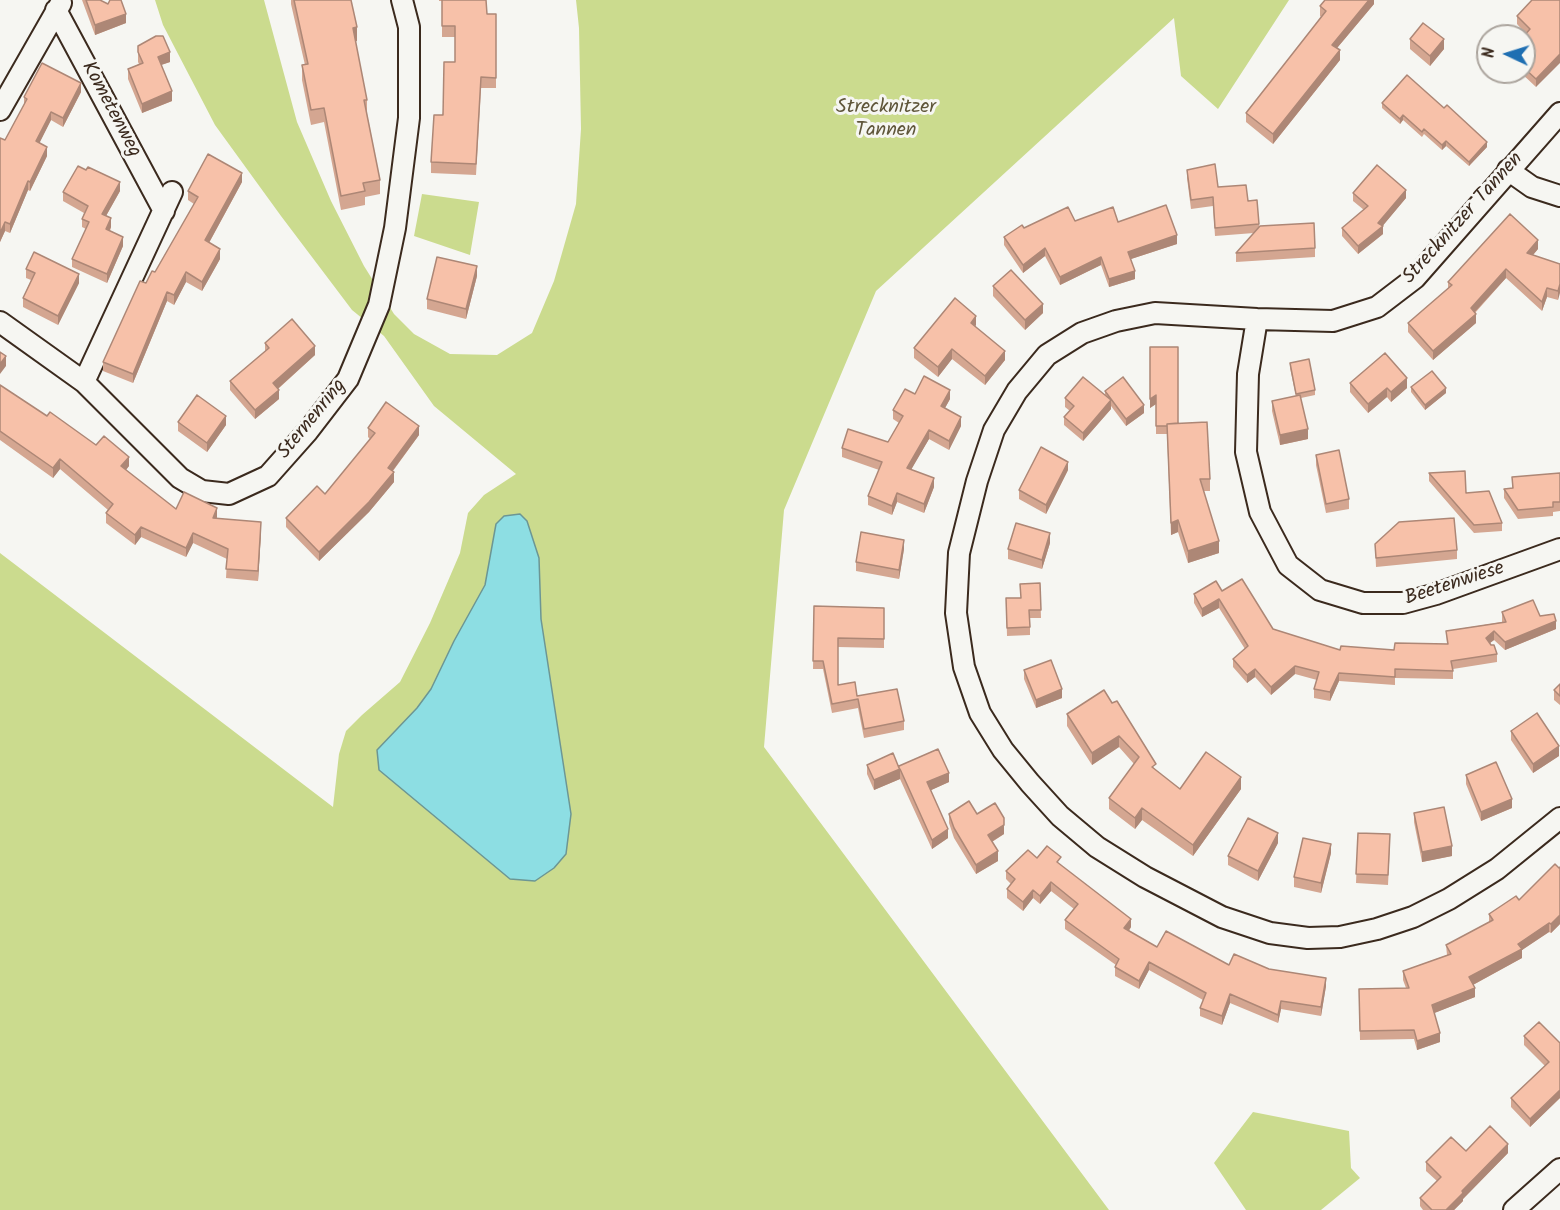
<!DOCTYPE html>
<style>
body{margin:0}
#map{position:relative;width:1560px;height:1210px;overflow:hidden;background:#f6f6f2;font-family:Kalam,sans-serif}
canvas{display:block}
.north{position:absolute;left:1476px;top:24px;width:60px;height:60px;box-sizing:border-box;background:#f6f6f2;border:2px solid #aba49d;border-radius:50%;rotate:274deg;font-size:16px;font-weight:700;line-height:24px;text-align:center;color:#3b2a1e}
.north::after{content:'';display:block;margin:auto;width:21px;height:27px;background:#1f6fb2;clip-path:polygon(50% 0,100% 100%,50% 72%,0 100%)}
</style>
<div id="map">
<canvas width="1560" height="1210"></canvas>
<div class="north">N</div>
</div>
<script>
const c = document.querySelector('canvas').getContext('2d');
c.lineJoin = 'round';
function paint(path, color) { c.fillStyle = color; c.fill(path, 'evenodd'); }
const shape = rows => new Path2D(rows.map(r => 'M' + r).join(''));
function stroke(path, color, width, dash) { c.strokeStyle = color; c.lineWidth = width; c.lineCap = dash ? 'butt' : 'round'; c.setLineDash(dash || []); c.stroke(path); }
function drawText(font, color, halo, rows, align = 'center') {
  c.font = font + ' Kalam,sans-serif'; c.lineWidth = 6; c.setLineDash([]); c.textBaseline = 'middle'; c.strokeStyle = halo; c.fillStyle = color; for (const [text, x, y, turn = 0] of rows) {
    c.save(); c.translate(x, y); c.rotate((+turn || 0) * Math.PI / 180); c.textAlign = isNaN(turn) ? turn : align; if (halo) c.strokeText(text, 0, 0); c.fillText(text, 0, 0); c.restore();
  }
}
const green = shape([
 [155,0,264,0,297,122,331,201,364,266,394,314,414,334,450,354,497,355,532,333,554,281,576,204,581,129,579,28,576,0,1289,0,1218,109,1181,76,1174,18,876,291,784,510,764,747,1109,1210,0,1210,0,553,333,807,339,754,346,731,362,715,400,682,430,623,460,553,468,513,484,495,516,474,434,406,384,336,352,310,281,216,215,125,163,25],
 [422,194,479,202,470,255,414,236],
 [1253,1112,1349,1131,1351,1168,1360,1178,1321,1210,1246,1210,1214,1163]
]);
const water = shape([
 [520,514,527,521,539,558,541,619,571,814,566,854,554,868,535,881,510,879,379,770,377,750,417,708,431,689,454,641,485,585,496,524,504,516,520,514]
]);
const minor = shape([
 [56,10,164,211],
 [0,110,61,3],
 [1560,113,1415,278,1377,307,1333,321,1257,319,1155,313,1116,321,1082,333,1047,355,1017,391,994,430,977,481,959,553,956,613,964,667,980,713,1003,750,1030,783,1060,816,1097,847,1145,877,1222,917,1270,933,1308,938,1340,937,1377,929,1413,917,1449,899,1497,869,1560,818],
 [1508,170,1532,187,1560,196],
 [1257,319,1248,374,1246,452,1260,512,1288,565,1320,590,1363,603,1403,603,1436,594,1560,549],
 [0,322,84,382,180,478,202,491,229,494,268,476,308,431,348,379,379,305,395,228,409,118,409,27,402,0],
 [84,382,172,192],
 [1514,1210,1560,1169]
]);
const wall = shape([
 [82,0,100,0,126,23,95,35],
 [291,0,351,0,357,41,355,41,367,100,367,114,380,180,380,194,365,197,365,205,341,210,324,122,311,125,302,80,302,65,305,65,291,4],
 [439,0,486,0,487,14,496,14,496,88,481,88,476,175,431,173,431,162,455,62,455,37,442,37,442,1,439,1],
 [1374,0,1374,4,1337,48,1340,60,1273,144,1246,122,1246,113,1321,17,1320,16,1320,6],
 [1560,0,1536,87,1520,72,1524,72,1524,36,1526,34,1517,24,1517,16],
 [1410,39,1444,49,1430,66,1410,49],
 [138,46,170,62,161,65,172,101,142,113,128,79,128,69,139,64,138,62],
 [81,92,63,127,51,120,39,143,47,156,30,191,28,190,10,233,5,231,0,242,0,138,5,140,24,105,24,97],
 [1382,103,1487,147,1469,166,1446,146,1442,150,1424,134,1422,137,1403,120,1400,124,1382,108],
 [1187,170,1218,187,1248,201,1259,224,1259,228,1315,248,1315,257,1236,262,1236,253,1254,233,1215,236,1213,206,1191,209,1187,178],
 [242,182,209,243,220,259,202,291,186,282,174,305,167,301,133,383,103,371,103,362,146,283,155,272,194,204,188,200,188,191],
 [120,191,106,216,111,227,110,231,123,246,107,283,72,267,72,259,86,229,82,227,82,219,84,213,63,201,63,192],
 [1353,193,1406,198,1382,226,1383,234,1358,254,1342,236,1342,228,1364,210,1353,201],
 [1118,222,1177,244,1131,259,1135,279,1109,287,1101,265,1060,285,1045,256,1023,273,1004,245,1004,237,1024,228],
 [1538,249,1533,255,1560,264,1558,300,1547,297,1542,311,1506,278,1475,313,1476,323,1433,360,1408,332,1408,323,1448,288,1448,282],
 [26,269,79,283,58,325,23,307,23,298,31,280,26,278],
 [477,276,466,319,427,309,427,299],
 [993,286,1043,313,1025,330,993,296],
 [976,325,975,327,1005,360,985,385,952,359,938,377,914,358,914,348],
 [265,343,315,355,278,389,279,399,255,419,230,390,230,381,265,351],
 [1150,347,1178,423,1210,479,1210,491,1203,491,1219,553,1188,563,1178,532,1171,535,1167,434,1156,434,1156,404,1150,408],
 [1290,363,1315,390,1315,395,1301,398,1308,439,1280,445,1272,411,1272,401,1296,396,1290,368],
 [1350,383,1407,388,1391,402,1387,397,1368,413,1350,392],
 [0,385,47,416,96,445,129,466,126,470,176,509,217,517,217,519,261,532,258,581,226,578,227,559,193,543,186,557,141,537,135,545,106,523,106,513,108,510,60,469,53,478,0,440],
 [1411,387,1446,393,1425,410,1411,392],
 [1105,391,1144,413,1126,426,1111,406,1111,409,1083,441,1064,425,1064,417,1070,411,1065,407,1065,398,1105,395],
 [915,394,950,399,945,408,961,426,949,450,929,439,911,469,934,487,924,513,897,502,892,515,868,505,868,496,879,470,842,457,842,448,888,442,899,423,893,419,893,410],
 [178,422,226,425,207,452,178,431],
 [368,428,419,435,393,471,394,482,369,512,319,561,286,527,286,518,325,494,370,439,368,437],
 [1316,455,1349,499,1349,509,1326,513,1316,465],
 [1068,470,1046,514,1019,499,1019,490],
 [1429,473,1466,493,1502,523,1502,531,1474,533,1429,481],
 [1560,473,1560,511,1553,512,1553,516,1518,519,1504,498,1504,489,1512,488,1512,477],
 [1050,543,1042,569,1008,559,1008,549],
 [1375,544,1457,550,1457,559,1376,567],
 [904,549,899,579,856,571,856,562],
 [1040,583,1041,618,1030,618,1030,635,1007,636,1006,598,1020,598],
 [1222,591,1273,629,1340,650,1394,650,1447,644,1446,631,1502,622,1502,612,1540,616,1556,629,1505,650,1494,640,1490,643,1497,654,1497,662,1453,669,1453,679,1395,678,1395,685,1339,681,1330,701,1314,698,1314,689,1317,680,1295,674,1271,695,1255,677,1247,683,1233,667,1233,659,1245,649,1219,608,1202,617,1194,603,1194,594],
 [814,606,884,608,884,648,838,647,838,685,904,721,904,730,864,738,858,708,832,713,823,669,813,669],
 [1024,670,1062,698,1036,708,1024,679],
 [1560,684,1560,705,1554,700,1554,690],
 [1104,690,1156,771,1180,789,1241,789,1193,856,1142,820,1135,829,1109,809,1109,798,1134,764,1119,747,1092,765,1067,726,1067,714],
 [1511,731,1559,756,1533,773,1511,740],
 [867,765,899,766,949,782,931,790,948,838,932,849,900,779,874,790,867,774],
 [1466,775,1512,808,1481,821,1466,784],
 [1414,813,1452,856,1422,862,1414,822],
 [949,814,977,814,1004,834,992,842,998,861,976,874,954,838,949,823],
 [1358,833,1390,844,1388,885,1356,883],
 [1278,843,1258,881,1228,865,1228,856],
 [1331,853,1321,893,1294,887,1294,877],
 [1037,858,1061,865,1131,927,1129,931,1157,947,1229,965,1269,969,1326,986,1321,1016,1281,1009,1278,1023,1230,1003,1222,1025,1200,1016,1200,1008,1203,1000,1149,970,1139,989,1115,976,1115,967,1116,965,1065,929,1065,920,1074,909,1051,891,1040,904,1033,898,1023,911,1007,898,1007,889,1011,884,1006,879,1006,871],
 [1560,867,1560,924,1551,933,1549,932,1522,950,1522,958,1473,985,1475,997,1434,1013,1440,1042,1417,1050,1414,1039,1360,1040,1359,989,1406,988,1403,980,1403,971,1447,955,1446,945,1489,922,1489,914,1519,900],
 [1524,1036,1560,1043,1560,1098,1530,1127,1511,1107,1511,1098,1545,1066,1524,1045],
 [1466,1151,1508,1153,1463,1199,1463,1201,1454,1210,1423,1210,1420,1206,1420,1198,1437,1181,1426,1171,1426,1162]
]);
const shadedWall = shape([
 [1369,0,1374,0,1374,4,1332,54,1332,45],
 [126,14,126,23,95,35,95,25],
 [357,27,357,41,353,42,353,28],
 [1444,39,1444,49,1430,66,1430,56],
 [1340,50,1340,60,1273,144,1273,134],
 [170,52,170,62,158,66,158,57],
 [1560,54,1560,63,1536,87,1536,79],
 [81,83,81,92,63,127,63,118],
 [172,91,172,101,142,113,142,104],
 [51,112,51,120,36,150,36,141],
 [1403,115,1403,120,1400,124,1400,119],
 [1446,141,1446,146,1442,150,1442,145],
 [1487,142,1487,147,1469,166,1469,162],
 [47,147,47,156,30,191,30,182],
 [242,173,242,182,205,250,205,240],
 [28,181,28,190,10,233,10,224],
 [120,182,120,191,102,223,102,214],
 [1406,190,1406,198,1381,228,1383,226,1383,234,1358,254,1358,246],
 [111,218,111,227,106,238,106,229],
 [5,222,5,231,0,242,0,233],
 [1177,235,1177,244,1128,260,1128,252],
 [123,237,123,246,107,283,107,274],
 [1538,240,1538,249,1527,262,1527,253],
 [1045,248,1045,256,1023,273,1023,265],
 [220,249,220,259,202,291,202,282],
 [1101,257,1101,265,1060,285,1060,277],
 [477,266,477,276,466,319,466,309],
 [1506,269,1506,278,1471,316,1471,308],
 [1135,271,1135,279,1109,287,1109,279],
 [186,272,186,282,174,305,174,295],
 [79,274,79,283,58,325,58,316],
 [1560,284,1560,293,1558,300,1558,291],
 [1547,288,1547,297,1542,311,1542,302],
 [167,292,167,301,133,383,133,374],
 [1043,304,1043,313,1025,330,1025,320],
 [1476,314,1476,323,1433,360,1433,351],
 [976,316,976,325,971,332,971,323],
 [315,346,315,355,273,393,273,383],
 [952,349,952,359,938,377,938,367],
 [1005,351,1005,360,985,385,985,376],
 [6,356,6,366,0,374,0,364],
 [1407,378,1407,388,1391,402,1391,392],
 [1387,388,1387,397,1368,413,1368,404],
 [1446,388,1446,393,1425,410,1425,405],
 [279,390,279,399,255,419,255,410],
 [950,390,950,399,941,415,941,406],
 [1156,395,1156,404,1150,408,1150,399],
 [1111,400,1111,409,1083,441,1083,433],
 [1144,405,1144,413,1126,426,1126,419],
 [226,416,226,425,207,452,207,443],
 [961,417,961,426,949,450,949,441],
 [419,426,419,435,388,477,388,468],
 [1308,429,1308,439,1280,445,1280,435],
 [929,430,929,439,907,477,907,468],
 [129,457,129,466,121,476,121,466],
 [60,459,60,469,53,478,53,468],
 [1068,462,1068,470,1046,514,1046,505],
 [394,472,394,482,369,512,319,561,319,552],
 [934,478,934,487,924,513,924,504],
 [897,493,897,502,892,515,892,506],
 [217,508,217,517,213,528,213,518],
 [1178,520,1178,532,1171,535,1171,523],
 [261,522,261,532,258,581,258,571],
 [141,527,141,537,135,545,135,535],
 [193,533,193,543,186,557,186,548],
 [1050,533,1050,543,1042,569,1042,560],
 [904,540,904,549,899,579,899,570],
 [1219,541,1219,553,1188,563,1188,551],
 [1219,599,1219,608,1202,617,1202,609],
 [1556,621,1556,629,1505,650,1505,642],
 [1494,631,1494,640,1486,646,1486,638],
 [1295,666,1295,674,1271,695,1271,687],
 [1255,669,1255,677,1247,683,1247,675],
 [1339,673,1339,681,1330,701,1330,692],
 [1062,689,1062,698,1036,708,1036,700],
 [1119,736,1119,747,1092,765,1092,753],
 [1559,746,1559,756,1533,773,1533,764],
 [900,769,900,779,874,790,874,780],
 [949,773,949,782,927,792,927,782],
 [1241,777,1241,789,1193,856,1193,845],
 [1512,799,1512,808,1481,821,1481,812],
 [1142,808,1142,820,1135,829,1135,818],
 [1004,825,1004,834,988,844,988,835],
 [948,829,948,838,932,849,932,840],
 [1278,833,1278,843,1258,881,1258,871],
 [1331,844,1331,853,1321,893,1321,883],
 [1452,846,1452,856,1422,862,1422,852],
 [998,851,998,861,976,874,976,865],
 [1051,882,1051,891,1040,904,1040,896],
 [1033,890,1033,898,1023,911,1023,902],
 [1560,915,1560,924,1551,933,1551,924],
 [1131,919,1131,927,1124,937,1124,928],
 [1549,923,1549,932,1522,950,1522,958,1469,987,1469,977],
 [1149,962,1149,970,1139,989,1139,981],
 [1326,978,1326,986,1321,1016,1321,1007],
 [1475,988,1475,997,1432,1014,1432,1005],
 [1230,994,1230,1003,1222,1025,1222,1016],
 [1281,1001,1281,1009,1278,1023,1278,1015],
 [1440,1033,1440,1042,1417,1050,1417,1041],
 [1560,1090,1560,1098,1530,1127,1530,1119],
 [1508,1144,1508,1153,1463,1199,1463,1201,1454,1210,1446,1210,1462,1191]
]);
const building = shape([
 [86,0,100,0,108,4,110,0,121,0,126,14,95,25,86,0],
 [294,0,351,0,357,27,353,28,367,100,364,100,380,180,363,183,365,191,341,196,324,108,311,110,302,65,308,64,294,0],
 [442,0,486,0,487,14,496,14,496,78,481,77,476,164,431,162,434,115,443,115,444,62,455,62,455,26,442,26,442,0],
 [1325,0,1369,0,1332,45,1340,50,1273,134,1246,113,1326,11,1320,6,1325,0],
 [1532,0,1560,0,1560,54,1536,79,1524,68,1524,36,1530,29,1517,16,1532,0],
 [1423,23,1444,39,1430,56,1410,39,1423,23],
 [156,36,163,36,170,52,158,57,172,91,142,104,128,69,143,63,138,52,138,46,156,36],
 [42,63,81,83,63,118,51,112,36,141,47,147,30,182,28,181,10,224,5,222,0,233,0,138,5,140,27,99,24,97,42,63],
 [1407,75,1444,108,1447,105,1487,142,1469,162,1446,141,1442,145,1424,129,1422,132,1403,115,1400,119,1382,103,1407,75],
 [208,154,242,173,205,240,220,249,202,282,186,272,174,295,167,292,133,374,103,362,140,281,146,283,152,271,155,272,198,197,188,191,208,154],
 [1215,164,1218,187,1246,185,1248,201,1257,200,1259,224,1215,228,1213,197,1191,200,1187,170,1215,164],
 [1377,165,1406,190,1378,223,1383,226,1358,246,1342,228,1368,206,1353,193,1377,165],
 [78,166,86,170,88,167,120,182,102,214,111,218,106,229,123,237,107,274,72,259,89,222,82,219,88,206,63,192,78,166],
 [1166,205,1177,235,1128,252,1135,271,1109,279,1101,257,1060,277,1045,248,1023,265,1004,237,1022,225,1024,228,1068,207,1075,221,1113,207,1118,222,1166,205],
 [1510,214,1538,240,1527,253,1560,264,1560,284,1558,291,1547,288,1542,302,1506,269,1471,308,1476,314,1433,351,1408,323,1452,285,1448,282,1510,214],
 [1314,223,1315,248,1236,253,1260,226,1314,223],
 [34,252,79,274,58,316,23,298,35,273,26,269,34,252],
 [437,257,477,266,466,309,427,299,437,257],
 [1011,270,1043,304,1025,320,993,286,1011,270],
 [955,298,976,316,971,323,1005,351,985,376,952,349,938,367,914,348,955,298],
 [292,319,315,346,273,383,279,390,255,410,230,381,269,348,265,343,292,319],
 [1150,347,1178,347,1178,423,1167,424,1167,426,1156,426,1156,395,1150,399,1150,347],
 [0,352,6,356,0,364,0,352],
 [1385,353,1407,378,1391,392,1387,388,1368,404,1350,383,1385,353],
 [1309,359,1315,390,1296,394,1290,363,1309,359],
 [1432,371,1446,388,1425,405,1411,387,1432,371],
 [924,376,950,390,941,406,961,417,949,441,929,430,907,468,934,478,924,504,897,493,892,506,868,496,882,462,842,448,848,429,888,442,903,416,893,410,905,389,915,394,924,376],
 [1083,377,1111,400,1083,433,1064,417,1074,406,1065,398,1083,377],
 [1123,377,1144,405,1126,419,1105,391,1123,377],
 [0,385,47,416,50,412,96,445,104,436,129,457,121,466,176,509,184,492,217,508,213,518,261,522,258,571,226,569,228,549,193,533,186,548,141,527,135,535,106,513,113,504,60,459,53,468,0,431,0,385],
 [197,395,226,416,207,443,178,422,197,395],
 [1300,395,1308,429,1280,435,1272,401,1300,395],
 [386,402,419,426,388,468,394,472,369,502,319,552,286,518,317,486,325,494,375,433,368,428,386,402],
 [1207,422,1210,479,1200,479,1219,541,1188,551,1178,520,1171,523,1167,424,1207,422],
 [1041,447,1068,462,1046,505,1019,490,1041,447],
 [1339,450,1349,499,1326,504,1316,455,1339,450],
 [1465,471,1466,493,1489,491,1502,523,1474,525,1429,473,1465,471],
 [1560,473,1560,502,1553,502,1553,507,1518,510,1504,489,1513,488,1512,477,1560,473],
 [1454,518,1457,550,1376,558,1375,544,1399,522,1454,518],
 [1016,523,1050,533,1042,560,1008,549,1016,523],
 [861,532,904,540,899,570,856,562,861,532],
 [1242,579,1273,629,1340,650,1341,646,1394,650,1395,643,1448,644,1446,631,1506,622,1502,612,1533,600,1540,616,1554,614,1556,621,1505,642,1494,631,1486,638,1491,645,1494,645,1497,654,1451,661,1453,671,1395,669,1395,677,1339,673,1330,692,1314,689,1319,672,1295,666,1271,687,1255,669,1247,675,1233,659,1248,646,1219,599,1202,609,1194,594,1216,581,1222,591,1242,579],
 [1040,583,1041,610,1029,610,1030,627,1007,628,1006,598,1021,598,1020,584,1040,583],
 [814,606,884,608,884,639,838,638,838,685,855,682,857,696,897,689,904,721,864,729,858,699,832,704,823,661,813,661,814,606],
 [1051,660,1062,689,1036,700,1024,670,1051,660],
 [1560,684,1560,696,1554,690,1560,684],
 [1104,690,1112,703,1117,701,1156,764,1152,767,1180,789,1206,752,1241,777,1193,845,1142,808,1135,818,1109,798,1139,757,1119,736,1092,753,1067,714,1104,690],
 [1537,713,1559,746,1533,764,1511,731,1537,713],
 [938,749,949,773,927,782,948,829,932,840,900,769,874,780,867,765,893,753,899,768,899,766,938,749],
 [1496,762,1512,799,1481,812,1466,775,1496,762],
 [969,801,977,814,995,803,1004,818,1004,825,988,835,998,851,976,865,954,828,949,814,969,801],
 [1444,807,1452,846,1422,852,1414,813,1444,807],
 [1248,818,1278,833,1258,871,1228,856,1248,818],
 [1358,833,1390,834,1388,875,1356,874,1358,833],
 [1303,838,1331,844,1321,883,1294,877,1303,838],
 [1047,846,1061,857,1057,862,1131,919,1124,928,1157,947,1166,931,1229,965,1234,954,1269,969,1326,978,1321,1007,1281,1001,1278,1015,1230,994,1222,1016,1200,1008,1206,993,1149,962,1139,981,1115,967,1119,959,1065,920,1078,904,1051,882,1040,896,1033,890,1023,902,1007,889,1015,879,1006,871,1028,850,1037,858,1047,846],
 [1555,864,1559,868,1560,867,1560,915,1551,924,1549,923,1518,944,1522,949,1469,977,1475,988,1432,1005,1440,1033,1417,1041,1414,1030,1360,1031,1359,989,1409,988,1403,971,1451,954,1446,945,1493,920,1489,914,1516,896,1519,900,1555,864],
 [1539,1022,1560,1043,1560,1090,1530,1119,1511,1098,1549,1062,1524,1036,1539,1022],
 [1490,1126,1508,1144,1462,1191,1463,1193,1446,1210,1432,1210,1420,1198,1441,1177,1426,1162,1451,1137,1466,1151,1490,1126]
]);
const parkNames = [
 ["Strecknitzer",886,109],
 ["Tannen",886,132]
];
const streetNames = [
 ["Kometenweg",110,110,62],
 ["Strecknitzer Tannen",1464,219,-48],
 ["Sternenring",313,420,-51],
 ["Beetenwiese",1455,585,-18]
];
paint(green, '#cbdb8e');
paint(water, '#8ddee3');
stroke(water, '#6c9694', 1.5);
stroke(minor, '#3b2a1e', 24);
stroke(minor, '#f6f6f2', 20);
paint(wall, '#d4a691');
paint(shadedWall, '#ad8776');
paint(building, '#f7c1a9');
stroke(building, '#ad8776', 1.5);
drawText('20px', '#5f563a', '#f6f6f2', parkNames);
drawText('20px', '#3b2a1e', '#f6f6f2', streetNames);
</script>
